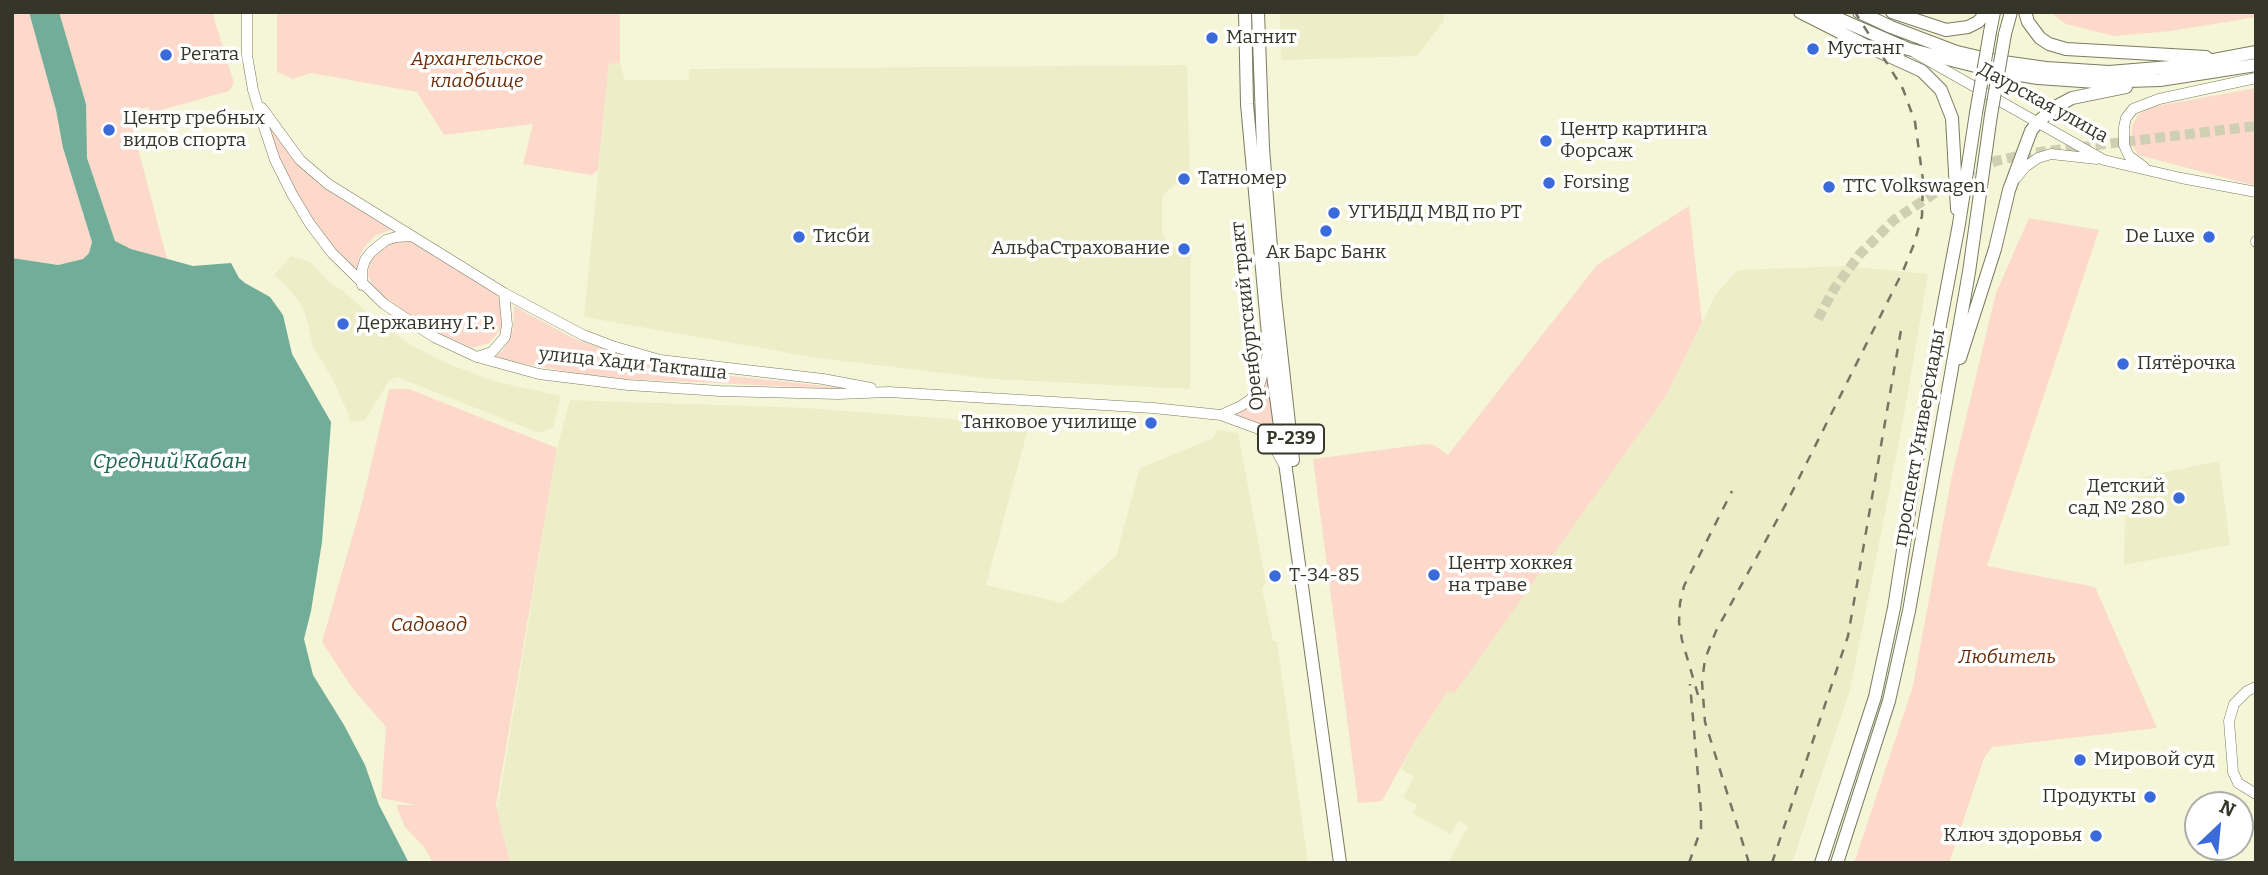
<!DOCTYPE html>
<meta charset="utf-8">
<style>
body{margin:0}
#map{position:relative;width:2268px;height:875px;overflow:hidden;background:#f5f6d7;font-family:Bitter,serif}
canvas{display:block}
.frame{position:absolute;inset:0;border:14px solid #353529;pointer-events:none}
.north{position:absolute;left:2184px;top:791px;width:70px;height:70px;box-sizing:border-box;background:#fff;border:2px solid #aeaea9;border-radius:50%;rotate:26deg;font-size:19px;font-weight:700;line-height:28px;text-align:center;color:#353529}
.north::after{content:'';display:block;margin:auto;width:24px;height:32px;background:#3b6ada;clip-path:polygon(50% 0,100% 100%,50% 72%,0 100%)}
</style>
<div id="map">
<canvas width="2268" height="875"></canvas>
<div class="frame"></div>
<div class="north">N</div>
</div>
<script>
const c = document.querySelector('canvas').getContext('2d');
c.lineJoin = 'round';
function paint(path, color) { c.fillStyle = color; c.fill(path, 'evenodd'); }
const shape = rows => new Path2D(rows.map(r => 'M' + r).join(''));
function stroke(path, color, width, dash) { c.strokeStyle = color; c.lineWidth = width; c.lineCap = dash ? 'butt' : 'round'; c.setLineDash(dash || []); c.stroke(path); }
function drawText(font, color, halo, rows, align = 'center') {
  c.font = font + ' Bitter,serif'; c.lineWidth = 7; c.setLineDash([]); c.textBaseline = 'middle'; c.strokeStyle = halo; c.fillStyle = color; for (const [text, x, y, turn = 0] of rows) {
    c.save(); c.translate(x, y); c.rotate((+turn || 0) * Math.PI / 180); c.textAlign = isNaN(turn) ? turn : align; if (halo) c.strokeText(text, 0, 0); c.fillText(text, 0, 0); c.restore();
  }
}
const built = shape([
 [1280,12,1444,12,1444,21,1417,56,1281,60],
 [620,63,625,80,689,80,689,69,1187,65,1190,184,1174,185,1164,194,1162,201,1162,233,1169,244,1178,249,1191,249,1190,389,993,379,818,358,584,317,609,64],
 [291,256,309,261,332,285,341,289,372,317,413,346,444,362,493,381,561,396,553,428,539,433,397,377,389,381,365,420,350,422,348,413,332,378,313,347,306,317,301,304,283,282,274,275],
 [1846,266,1928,274,1902,427,1850,690,1792,863,1448,863,1468,826,1458,821,1451,834,1413,814,1417,805,1403,798,1414,777,1401,769,1415,741,1448,690,1453,694,1666,396,1716,294,1738,270],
 [570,400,807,408,1029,425,986,585,1063,603,1116,556,1140,468,1213,438,1217,430,1238,433,1266,583,1262,588,1273,641,1277,641,1308,863,498,863,477,816,498,805,557,448],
 [2219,461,2230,545,2124,565,2125,520,2142,477]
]);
const green = shape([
 [12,12,29,12,36,35,56,110,63,148,92,242,89,253,83,259,58,265,12,258],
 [59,12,212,12,234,83,229,91,151,113,148,107,134,111,129,114,167,259,131,249,115,241,87,158,70,52],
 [277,12,620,12,620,63,609,64,598,170,592,175,523,164,533,124,444,135,417,92,311,73,293,79,277,72],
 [2050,12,2256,12,2256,17,2171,31,2114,36,2066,24],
 [2256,88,2256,186,2138,155,2131,143,2132,126,2138,115,2146,108],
 [269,127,292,157,326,187,391,230,376,235,363,249,359,258,358,273,324,236,293,189,281,164],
 [1689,206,1702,322,1666,396,1454,694,1448,691,1415,741,1382,801,1358,803,1313,459,1426,444,1434,445,1448,455,1597,265],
 [2029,218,2099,230,1987,566,2095,587,2157,728,1992,747,1984,758,1949,863,1854,863,1913,686,1951,480,1996,293],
 [407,238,495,293,501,300,505,310,502,328,489,343,472,348,440,334,397,307,373,288,368,275,371,256,381,245],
 [514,306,573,338,609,351,653,363,721,375,864,390,627,379,581,374,507,361,492,355,501,352,506,345,513,329],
 [1266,372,1276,440,1262,424,1228,415,1239,411],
 [389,389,409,389,557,448,496,806,510,863,433,863,425,848,405,827,396,805,416,805,381,798,386,727,353,689,322,642,362,503]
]);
const water = shape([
 [29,12,59,12,86,104,87,158,115,241,131,249,193,266,231,263,239,278,245,283,270,297,283,315,292,354,331,422,322,542,311,611,304,639,313,675,344,725,365,765,379,805,409,863,12,863,12,258,58,265,83,259,89,253,92,242,63,148,56,110]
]);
const minorTunnel = shape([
 [1818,319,1834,289,1860,254,1894,220,1965,173,1996,161,2032,153,2256,126]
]);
const minor = shape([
 [247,12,247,55,253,90,265,130,275,160,292,194,310,224,332,253,384,304,434,337,477,357,539,374,628,385,720,391,838,394,889,392,1153,408,1221,415,1259,429,1271,441,1283,463],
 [1915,53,2104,160,2181,178,2256,192],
 [262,108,300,160,328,184,504,293,583,335,612,346,660,360,823,379,871,388],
 [2144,167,2129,156,2124,145,2124,127,2126,118,2133,109,2159,99,2256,78],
 [2016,178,2025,167,2038,158,2051,154,2097,159],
 [2256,241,2256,242],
 [362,285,362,270,365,260,371,252,386,240,396,237,412,236],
 [477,357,492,352,505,337,507,325,504,293],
 [1221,415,1241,406,1251,399,1259,387,1268,353],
 [2256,687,2247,691,2234,704,2229,721,2233,772,2238,783,2256,794]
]);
const major = shape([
 [1245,12,1247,104,1269,346,1340,863],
 [1258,12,1263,148,1275,297,1293,460],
 [1800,12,1867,46,1922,71,1941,90,1952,118,1957,209],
 [1823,12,1908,49,1995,71,2038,78,2096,82,2160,80,2256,65],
 [1859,12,1891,27,1957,52,1996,61,2046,68,2109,72,2146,69,2182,66,2256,52],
 [1892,12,1946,30,1968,27,1978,22,1987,12],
 [2025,12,2028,22,2040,38,2049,44,2066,49,2206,57],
 [1990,32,1994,12],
 [2005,34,2011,12],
 [1960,358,1995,249,2009,190,2031,131,2037,123,2055,107,2072,98,2126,87],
 [1821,863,1875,697,1894,608,1929,383,1959,224,1976,113],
 [1837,863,1889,701,1909,611,1969,272,1991,115]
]);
const rail = shape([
 [1698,695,1682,640,1679,622,1680,603,1684,586,1732,491],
 [1689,863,1701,829,1701,811,1690,684],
 [1749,863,1705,722,1702,682,1705,659,1716,631,1787,502,1903,271,1914,244,1922,216,1923,180,1915,122,1903,89,1855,12],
 [1772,863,1848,636,1901,330]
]);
const majorBridge = shape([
 [1976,113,1990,32],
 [1991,115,2005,34]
]);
const markers = [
 [1212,38,7,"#3b6ada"],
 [1813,49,7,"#3b6ada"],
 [166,55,7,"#3b6ada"],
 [109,130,7,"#3b6ada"],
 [1546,141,7,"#3b6ada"],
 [1184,179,7,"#3b6ada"],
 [1549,183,7,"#3b6ada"],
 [1829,187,7,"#3b6ada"],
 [1334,213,7,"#3b6ada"],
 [1326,231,7,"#3b6ada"],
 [799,237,7,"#3b6ada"],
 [2209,237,7,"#3b6ada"],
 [1184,249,7,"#3b6ada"],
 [343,324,7,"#3b6ada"],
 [2123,364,7,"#3b6ada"],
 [1151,423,7,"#3b6ada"],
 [2179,498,7,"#3b6ada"],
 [1434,575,7,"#3b6ada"],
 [1275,576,7,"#3b6ada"],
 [2080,760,7,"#3b6ada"],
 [2150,797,7,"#3b6ada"],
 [2096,836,7,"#3b6ada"]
];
const shields = [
 [1291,439,66]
];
const shieldNames = [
 ["Р-239",1291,439]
];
const poiNames = [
 ["Магнит",1226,38],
 ["Мустанг",1827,49],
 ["Регата",180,55],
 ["Центр гребных",123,119],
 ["видов спорта",123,141],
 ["Центр картинга",1560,130],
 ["Форсаж",1560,152],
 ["Татномер",1198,179],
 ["Forsing",1563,183],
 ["ТТС Volkswagen",1843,187],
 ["УГИБДД МВД по РТ",1348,213],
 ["Тисби",813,237],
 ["De Luxe",2195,237,"right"],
 ["АльфаСтрахование",1170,249,"right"],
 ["Ак Барс Банк",1326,253,"center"],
 ["Державину Г. Р.",357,324],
 ["Пятёрочка",2137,364],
 ["Танковое училище",1137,423,"right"],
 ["Детский",2165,487,"right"],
 ["сад № 280",2165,509,"right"],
 ["Центр хоккея",1448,564],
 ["на траве",1448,586],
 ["T-34-85",1289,576],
 ["Мировой суд",2094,760],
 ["Продукты",2136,797,"right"],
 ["Ключ здоровья",2082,836,"right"]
];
const parkNames = [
 ["Архангельское",477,60],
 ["кладбище",477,82],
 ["Садовод",429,626],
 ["Любитель",2007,658]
];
const streetNames = [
 ["Даурская улица",2043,103,29],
 ["Оренбургский тракт",1248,316,-96],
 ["улица Хади Такташа",633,364,6],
 ["проспект Универсиады",1920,438,-80]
];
const waterNames = [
 ["Средний Кабан",170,462]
];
paint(built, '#edeec7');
paint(green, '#fcd9ca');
paint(water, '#71ad98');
stroke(minorTunnel, '#cfcfb4', 10, [10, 5]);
stroke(minor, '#7b7c60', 11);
stroke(major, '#7b7c60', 14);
stroke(minor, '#fff', 10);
stroke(major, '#fff', 12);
stroke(rail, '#757563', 2.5, [9, 9]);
stroke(majorBridge, '#7b7c60', 14, []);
stroke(majorBridge, '#fff', 12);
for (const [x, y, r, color] of markers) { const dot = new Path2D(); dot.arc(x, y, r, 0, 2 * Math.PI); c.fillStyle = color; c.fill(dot); stroke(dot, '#fff', 2.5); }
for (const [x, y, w] of shields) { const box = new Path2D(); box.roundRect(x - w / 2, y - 14.5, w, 29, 5); c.fillStyle = '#fff'; c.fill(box); stroke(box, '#353529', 2); }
drawText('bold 18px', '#353529', null, shieldNames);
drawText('19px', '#353529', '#fff', poiNames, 'left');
drawText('italic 19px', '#6b2c08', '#fff', parkNames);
drawText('19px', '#353529', '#fff', streetNames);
drawText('italic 21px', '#1a6651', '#fff', waterNames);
</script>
